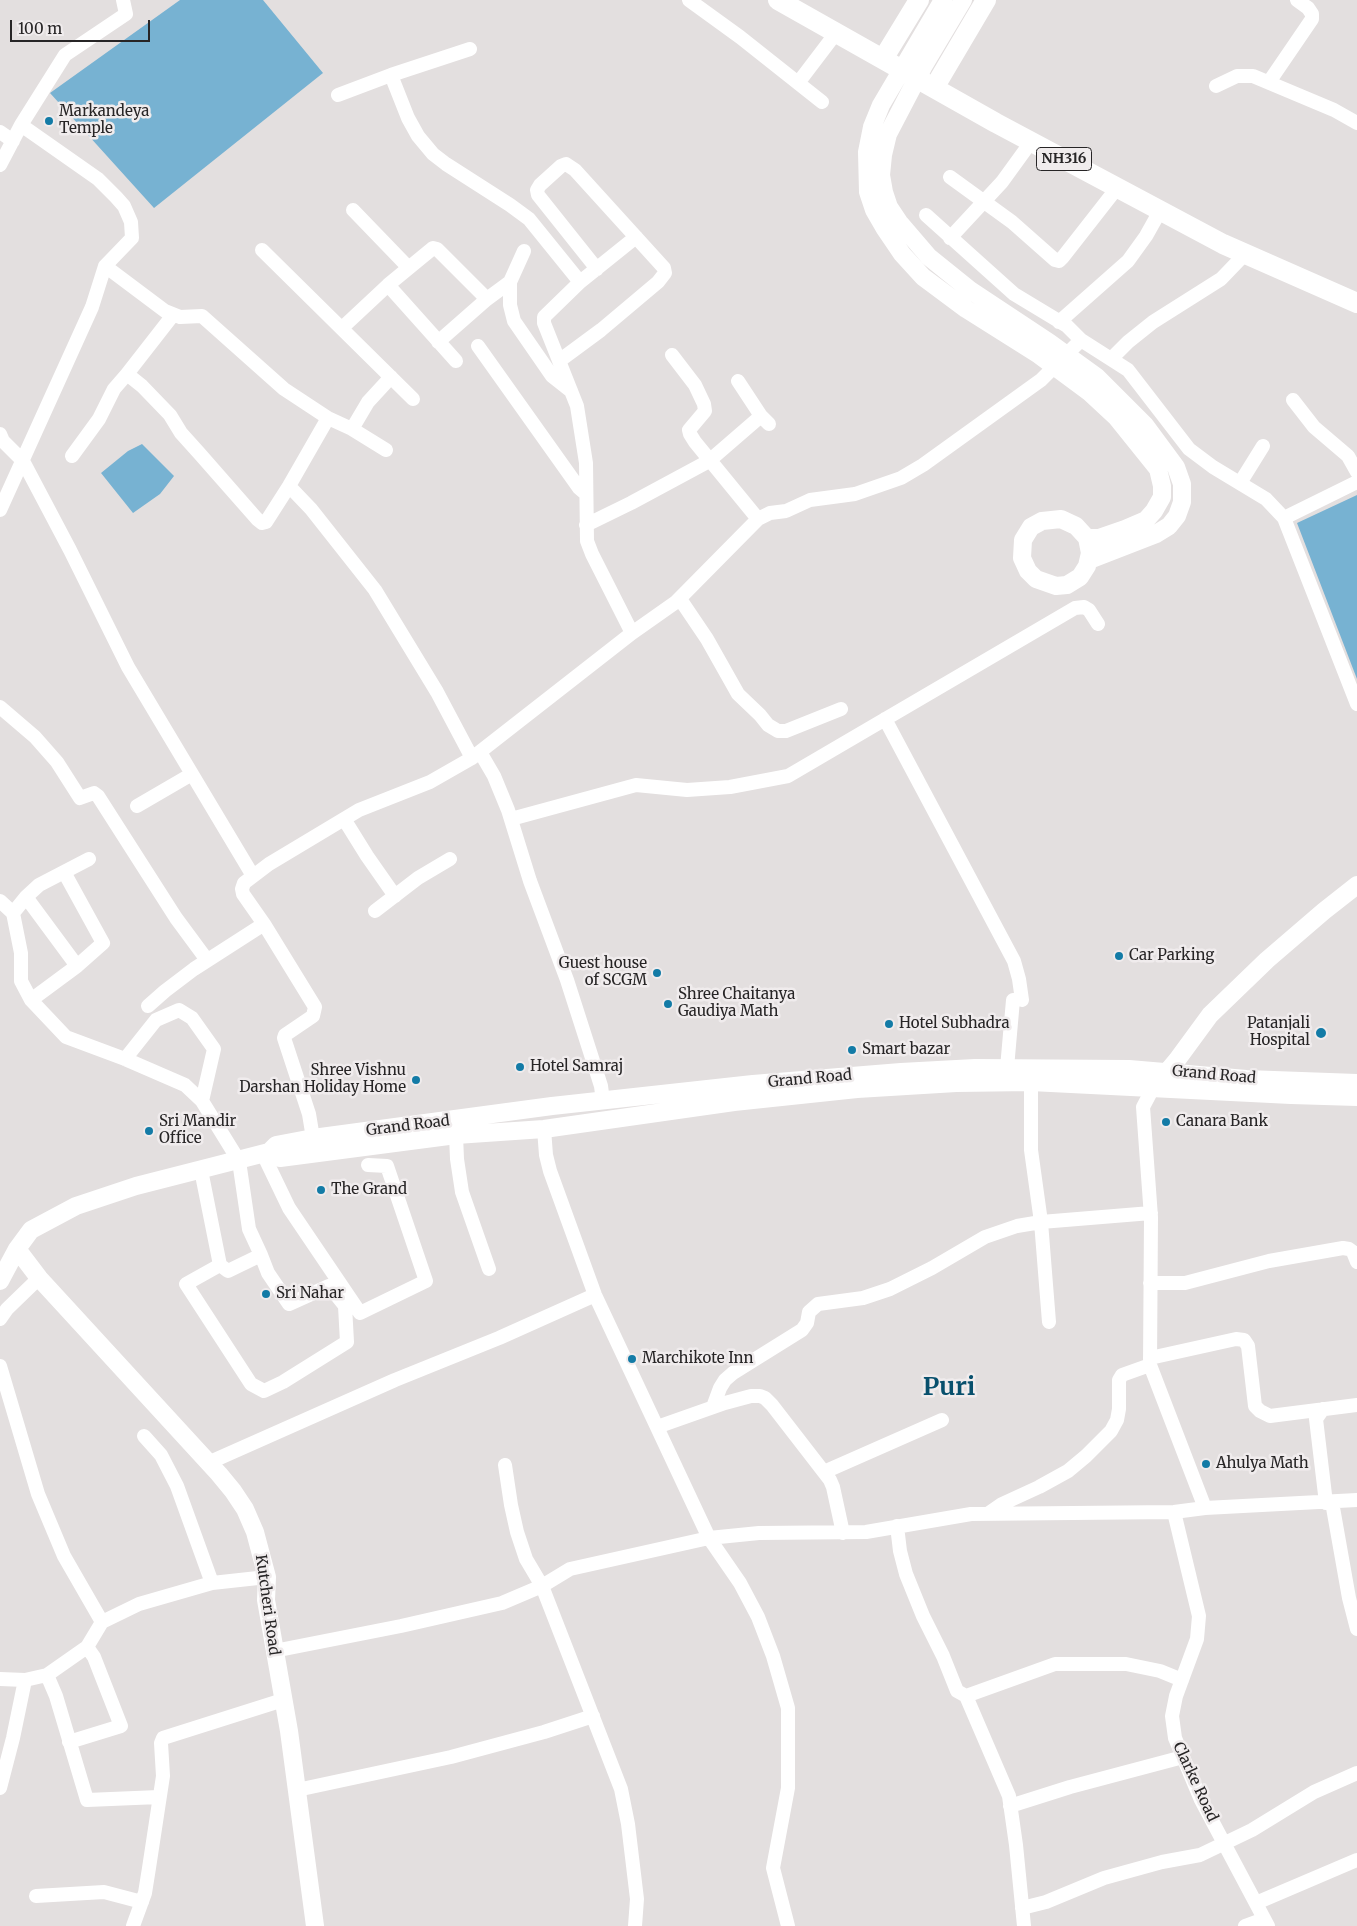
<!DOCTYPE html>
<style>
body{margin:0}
#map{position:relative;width:1357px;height:1926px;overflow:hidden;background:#e3dfdf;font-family:Merriweather,serif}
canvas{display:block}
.scale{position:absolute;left:10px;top:20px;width:140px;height:22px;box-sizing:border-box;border:2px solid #272526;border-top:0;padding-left:6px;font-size:15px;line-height:18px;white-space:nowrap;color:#272526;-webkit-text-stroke:4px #f0eced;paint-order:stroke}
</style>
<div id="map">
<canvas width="1357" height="1926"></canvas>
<div class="scale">100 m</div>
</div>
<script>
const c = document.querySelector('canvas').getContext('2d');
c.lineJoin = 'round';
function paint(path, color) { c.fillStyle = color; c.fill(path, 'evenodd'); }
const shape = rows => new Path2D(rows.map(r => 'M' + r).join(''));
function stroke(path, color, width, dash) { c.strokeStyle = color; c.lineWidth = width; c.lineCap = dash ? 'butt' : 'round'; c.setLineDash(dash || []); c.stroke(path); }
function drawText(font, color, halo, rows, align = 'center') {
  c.font = font + ' Merriweather,serif'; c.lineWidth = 5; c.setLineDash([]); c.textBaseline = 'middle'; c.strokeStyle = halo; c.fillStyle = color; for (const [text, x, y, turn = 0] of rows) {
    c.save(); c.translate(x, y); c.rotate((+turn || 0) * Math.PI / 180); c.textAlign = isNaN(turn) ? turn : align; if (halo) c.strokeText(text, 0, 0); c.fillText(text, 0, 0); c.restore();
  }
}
const water = shape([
 [180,0,263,0,323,73,154,208,50,93],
 [142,444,174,476,160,494,133,513,101,473,128,451],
 [1357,495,1357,679,1297,523]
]);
const minor = shape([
 [689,0,740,37,822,102],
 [391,75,408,118,418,136,433,154,446,164,510,205,529,219,580,282],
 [1269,82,1312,19,1312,14,1308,8,1297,0],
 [798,83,836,33],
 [1216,86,1237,76,1253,76,1334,110,1357,123],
 [338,95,391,75,470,49],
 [0,132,13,141],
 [0,165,21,125],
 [950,177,1012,222,1055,260,1059,261,1063,257,1117,188],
 [353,210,408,267],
 [926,215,1014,294,1067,326,1081,340],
 [950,238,1002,182,1031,142],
 [262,250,413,399],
 [524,251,510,282,510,305,514,321,552,376,571,391],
 [105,266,165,311,180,317,202,316,284,389,328,418,352,429,386,450],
 [388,285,456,361],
 [1059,322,1128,261,1146,236,1160,211],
 [342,328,388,285,433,248,437,249,487,299],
 [438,342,487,299,510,282],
 [478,346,579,488,586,494],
 [672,355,695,385,704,404,705,411,689,430,690,434,695,442,758,519],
 [1111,359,1128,342,1153,322,1221,279,1245,254],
 [559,361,601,330,658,282,665,273,664,268,575,170,566,164,561,166,540,185,537,190,538,195,597,269],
 [127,374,173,315],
 [738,381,761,416,769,424],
 [1293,400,1314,427,1348,456,1357,472],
 [352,429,368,402,391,377],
 [0,434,3,441,23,461,70,550,128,667,253,876],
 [72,456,99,419,114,389,127,374,142,386,170,415,181,433,199,453,257,519,262,523,266,522,289,486,328,418],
 [1240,483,1263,446],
 [289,486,311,509,375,590,437,692,472,758],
 [0,510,92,307,105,266,132,238,131,222,124,206,116,197,98,179,21,125,65,55,126,14,123,0],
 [1284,518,1357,482],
 [586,525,631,503,709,461,761,416],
 [680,599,707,639,738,694,760,715,768,725,778,731,786,731,841,709],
 [632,633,592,554,587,541,586,463,577,406,544,323,544,317,580,282,636,237],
 [0,707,35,737,57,762,80,798,94,793,98,796,176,918,207,960],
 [885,719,1014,961,1019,979,1022,1000],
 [480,752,494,776,508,810,530,881,567,980,601,1086,603,1101],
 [137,806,192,774],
 [344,819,367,856,395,896],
 [511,819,636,785,687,790,730,787,788,776,1075,608,1084,607,1089,610,1098,624],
 [26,897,77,966],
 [0,901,13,913,21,953,21,981,31,1000,66,1037,125,1059,185,1085,202,1101,239,1161,249,1229,261,1255,268,1273,289,1304,329,1286,345,1306,347,1342,283,1382,264,1391,251,1384,186,1284,220,1265,228,1271,261,1255],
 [375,911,418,878,450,859],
 [13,913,26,897,39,885,89,859],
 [31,1000,77,966,103,943,64,872],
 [148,1006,165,991,194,969,264,924],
 [125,1059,156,1020,179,1010,192,1018,214,1049,202,1101],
 [1007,1068,1013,1000],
 [1031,1082,1031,1150,1041,1222,1049,1322],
 [1153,1088,1143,1107,1151,1217,1150,1365,1205,1508],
 [544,1129,546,1155,550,1171,595,1295,709,1538,740,1583,758,1617,773,1656,788,1708,788,1788,773,1868,788,1926],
 [456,1135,457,1159,462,1192,489,1269],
 [313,1138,309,1114,284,1038,285,1035,313,1016,315,1007,264,924,243,894,242,889,244,883,269,864,359,810,430,782,472,758,632,633,676,602,758,519,770,513,786,511,810,500,855,494,901,478,923,465,1041,380,1081,340,1128,370,1189,449,1213,467,1266,499,1284,518,1357,704],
 [263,1154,289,1208,360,1313,426,1281,387,1166,368,1165],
 [201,1170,220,1265],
 [1150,1283,1185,1283,1269,1261,1343,1248,1349,1249,1353,1252,1357,1262],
 [0,1319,7,1309,39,1278],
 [1150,1358,1236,1339,1244,1340,1248,1346,1255,1406,1260,1411,1270,1416,1357,1405],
 [0,1366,38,1494,64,1556,102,1622],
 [713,1407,720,1388,725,1380,733,1373,802,1330,807,1323,809,1312,818,1304,863,1298,890,1289,932,1268,985,1237,1017,1226,1041,1222,1151,1213],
 [1323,1409,1316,1419,1326,1503],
 [657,1427,725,1403,751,1396,760,1396,765,1398,772,1405,830,1480,833,1487,843,1533],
 [144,1436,161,1455,177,1486,212,1583],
 [208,1463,395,1380,499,1338,595,1295],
 [505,1465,511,1505,517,1532,526,1559,542,1586,621,1789,628,1824,637,1899,635,1926],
 [824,1472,942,1420],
 [1332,1502,1349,1598,1357,1629],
 [1174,1512,1199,1616,1197,1639,1176,1696,1172,1716,1175,1738,1201,1800,1268,1926],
 [989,1513,1002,1504,1039,1487,1068,1471,1086,1456,1111,1431,1117,1420,1119,1409,1119,1380,1122,1375,1150,1365],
 [897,1526,900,1551,906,1574,923,1616,943,1656,957,1691,966,1696,1009,1796,1016,1845,1024,1926],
 [274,1651,401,1626,502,1603,542,1586,570,1569,709,1538,759,1533,866,1532,971,1514,1174,1512,1205,1508,1357,1500],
 [47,1675,56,1696,87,1800,159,1797],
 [0,1679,25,1680,47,1675,87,1647,102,1622,139,1604,212,1583,267,1577],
 [966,1696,1055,1664,1126,1664,1160,1671,1182,1680],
 [69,1742,121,1726,94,1657,87,1647],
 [0,1788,13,1738,25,1680],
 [297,1790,451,1757,544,1732,593,1716],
 [1010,1806,1070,1787,1183,1757],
 [36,1896,104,1892,142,1902],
 [1256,1903,1357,1860],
 [1022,1908,1046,1902,1104,1878,1162,1862,1200,1855,1252,1830,1314,1792,1357,1773],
 [133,1926,145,1893,149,1868,163,1776,161,1743,163,1738,283,1700],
 [1245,1926,1264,1919]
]);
const major = shape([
 [943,0,881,105,872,127,867,152,868,192,874,210,885,229,902,254,923,277,966,309,1039,355,1089,392,1117,418,1158,469,1162,486,1162,497,1154,511,1146,520,1125,529,1099,538,1087,538],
 [963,0,923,67,888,134,883,155,881,175,884,192,889,207,899,222,929,257,970,290,1050,343,1097,377,1145,425,1176,467,1182,484,1182,502,1177,516,1169,526,1156,534,1089,560],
 [1061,519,1076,526,1087,538,1090,553,1087,566,1080,577,1067,585,1056,586,1036,579,1028,571,1022,558,1023,540,1031,527,1042,521,1061,519],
 [1162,1078,1177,1060,1210,1015,1267,960,1324,911,1357,885],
 [269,1152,280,1158,456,1135,544,1129,734,1102,857,1089,956,1083,1031,1082,1291,1095,1357,1097],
 [17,1249,39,1278,219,1474,233,1491,245,1509,255,1532,267,1577,266,1600,289,1731,315,1926],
 [0,1281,17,1249,31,1230,76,1206,136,1186,269,1152,276,1145,313,1138,552,1106,753,1084,901,1072,975,1068,1129,1069,1246,1079,1357,1083]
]);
const highway = shape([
 [778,0,996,123,1223,244,1357,303],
 [883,59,919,0],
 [934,88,986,0]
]);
const markers = [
 [49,121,5,"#137ba6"],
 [1119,956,5,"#137ba6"],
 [657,973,5,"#137ba6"],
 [668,1004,5,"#137ba6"],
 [889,1024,5,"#137ba6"],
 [1321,1033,6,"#137ba6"],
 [852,1050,5,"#137ba6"],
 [520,1067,5,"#137ba6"],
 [416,1080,5,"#137ba6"],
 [1166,1122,5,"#137ba6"],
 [149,1131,5,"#137ba6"],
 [321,1190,5,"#137ba6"],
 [266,1294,5,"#137ba6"],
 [632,1359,5,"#137ba6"],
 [1206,1464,5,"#137ba6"]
];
const shields = [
 [1064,159,55]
];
const shieldNames = [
 ["NH316",1064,159]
];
const poiNames = [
 ["Markandeya",59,112],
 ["Temple",59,129],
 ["Car Parking",1129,956],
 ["Guest house",647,964,"right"],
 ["of SCGM",647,981,"right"],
 ["Shree Chaitanya",678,995],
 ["Gaudiya Math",678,1012],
 ["Hotel Subhadra",899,1024],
 ["Patanjali",1310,1024,"right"],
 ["Hospital",1310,1041,"right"],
 ["Smart bazar",862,1050],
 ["Hotel Samraj",530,1067],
 ["Shree Vishnu",406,1071,"right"],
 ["Darshan Holiday Home",406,1088,"right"],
 ["Sri Mandir",159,1122],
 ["Office",159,1139],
 ["Canara Bank",1176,1122],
 ["The Grand",331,1190],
 ["Sri Nahar",276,1294],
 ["Marchikote Inn",642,1359],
 ["Ahulya Math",1216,1464]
];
const streetNames = [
 ["Grand Road",1214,1075,5],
 ["Grand Road",810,1079,-5],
 ["Grand Road",408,1126,-7],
 ["Kutcheri Road",267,1605,82],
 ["Clarke Road",1195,1782,65]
];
const townNames = [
 ["Puri",949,1388]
];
paint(water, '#77b2d2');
stroke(minor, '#fff', 14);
stroke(major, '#fff', 18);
stroke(highway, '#fff', 20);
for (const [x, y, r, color] of markers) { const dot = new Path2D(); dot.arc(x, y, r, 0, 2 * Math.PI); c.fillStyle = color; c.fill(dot); stroke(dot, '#f0eced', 2); }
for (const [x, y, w] of shields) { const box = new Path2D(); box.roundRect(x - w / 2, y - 11.5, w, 23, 4); c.fillStyle = '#f0eced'; c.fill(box); stroke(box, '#272526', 1); }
drawText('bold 14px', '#272526', null, shieldNames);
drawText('15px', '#272526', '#f0eced', poiNames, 'left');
drawText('15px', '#272526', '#f0eced', streetNames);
drawText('bold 25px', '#08506d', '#f0eced', townNames);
</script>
